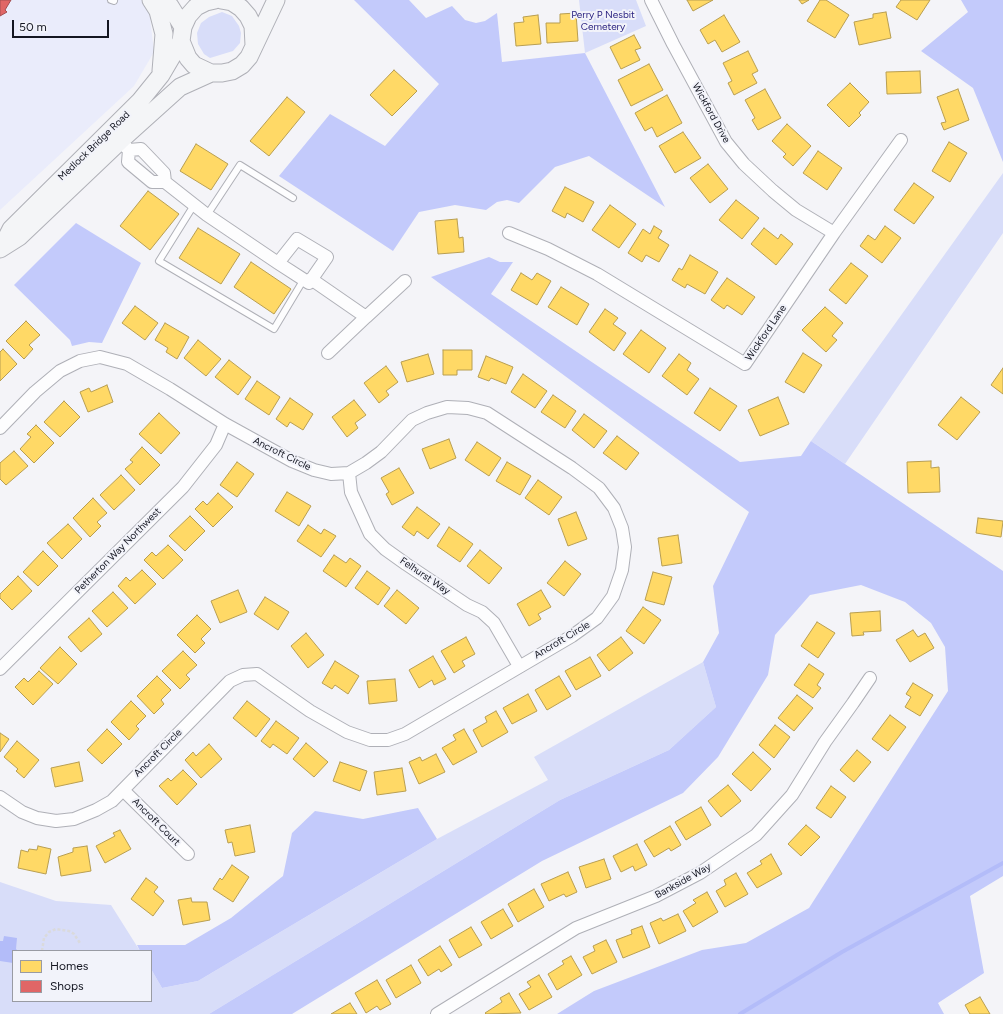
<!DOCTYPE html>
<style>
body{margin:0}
#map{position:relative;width:1003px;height:1014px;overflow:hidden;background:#f4f4f8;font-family:Figtree,sans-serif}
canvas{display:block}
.legend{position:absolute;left:12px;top:950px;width:140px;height:52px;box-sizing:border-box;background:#f2f3fa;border:1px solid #999ba3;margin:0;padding:5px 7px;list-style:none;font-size:12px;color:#141621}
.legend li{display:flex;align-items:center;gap:8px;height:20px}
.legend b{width:20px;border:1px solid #999ba3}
.scale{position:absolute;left:12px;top:20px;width:97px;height:18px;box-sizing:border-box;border:2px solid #141621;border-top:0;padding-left:5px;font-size:12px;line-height:14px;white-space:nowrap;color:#141621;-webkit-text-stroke:3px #f2f3fa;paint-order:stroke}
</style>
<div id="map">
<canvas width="1003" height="1014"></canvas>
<ul class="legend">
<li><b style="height:11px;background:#ffd966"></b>Homes</li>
<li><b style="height:11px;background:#e06666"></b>Shops</li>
</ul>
<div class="scale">50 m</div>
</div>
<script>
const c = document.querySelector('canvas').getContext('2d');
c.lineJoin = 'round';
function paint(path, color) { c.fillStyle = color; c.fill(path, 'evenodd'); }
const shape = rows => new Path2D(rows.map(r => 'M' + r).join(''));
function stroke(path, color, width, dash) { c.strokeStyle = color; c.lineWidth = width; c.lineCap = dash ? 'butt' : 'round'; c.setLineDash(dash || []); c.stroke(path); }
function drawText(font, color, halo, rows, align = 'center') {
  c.font = font + ' Figtree,sans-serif'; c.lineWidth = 4; c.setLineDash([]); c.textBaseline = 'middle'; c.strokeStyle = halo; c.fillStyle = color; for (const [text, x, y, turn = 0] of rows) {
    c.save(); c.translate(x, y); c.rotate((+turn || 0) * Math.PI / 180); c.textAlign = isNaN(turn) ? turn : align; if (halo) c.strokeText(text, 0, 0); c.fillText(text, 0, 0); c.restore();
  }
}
const built = shape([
 [0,0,148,0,154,52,134,86,0,210]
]);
const green = shape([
 [579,0,636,0,646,26,585,53],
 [222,12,232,16,239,26,241,33,240,43,233,51,210,58,204,54,198,44,197,33,201,23,209,17],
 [1003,173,1003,233,845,464,811,441],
 [703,662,716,707,669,750,560,800,209,1014,0,1014,0,882,56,901,111,905,140,951,13,951,13,1001,151,1001,151,969,162,988,198,981,437,839,548,780,534,757]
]);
const forest = shape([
 [354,0,409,0,426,18,452,6,465,20,476,23,485,21,497,13,502,62,585,53,665,207,589,156,555,167,519,203,507,200,497,202,486,210,455,205,419,212,393,251,279,176,330,114,385,146,439,84],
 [961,0,1003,0,1003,162,973,88,921,51,968,12],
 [76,223,141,263,102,343,89,342,72,346,70,340,14,285],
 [489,257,500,262,513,262,491,294,740,462,801,456,811,441,1003,571,1003,876,970,896,984,973,938,1003,944,1014,557,1014,594,991,702,950,746,943,809,908,948,691,945,647,931,623,905,602,861,585,810,595,775,635,768,675,718,757,683,793,542,861,292,1014,209,1014,560,800,669,750,716,707,703,662,719,633,713,586,749,512,431,277],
 [418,808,437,839,198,981,162,988,151,969,151,951,140,951,137,945,185,945,231,918,283,876,292,833,315,811,363,819]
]);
const water = shape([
 [4,936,17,938,16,949,18,951,13,951,13,963,0,961,0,941,3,941]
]);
const homes = shape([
 [687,0,713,0,693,11,687,0],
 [799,0,809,0,802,4,799,0],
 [820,0,826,0,849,15,835,38,807,21,820,0],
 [901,0,930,0,917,20,896,7,901,0],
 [886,12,891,38,859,45,854,22,873,18,873,14,886,12],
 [576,13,578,41,547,43,546,23,560,23,560,14,576,13],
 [538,15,541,44,516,46,514,23,524,22,523,17,538,15],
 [724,15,740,42,722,52,715,40,708,44,700,30,724,15],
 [634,35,641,48,635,50,640,60,621,69,610,47,634,35],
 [748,51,758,71,752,74,757,83,734,95,728,83,732,81,723,63,748,51],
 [649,64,663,90,631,106,618,80,649,64],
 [394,70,417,91,392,116,370,95,394,70],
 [920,71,921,93,887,94,886,72,920,71],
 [850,83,869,102,859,113,861,115,849,127,827,105,850,83],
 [765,89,781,118,758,130,752,120,755,118,745,100,765,89],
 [958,89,969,120,944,130,941,123,946,122,937,97,958,89],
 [667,95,682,123,657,137,652,127,645,131,635,113,667,95],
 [287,97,305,112,269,156,250,141,287,97],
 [787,124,811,146,793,166,783,157,786,154,772,141,787,124],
 [683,132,701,158,675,173,659,146,683,132],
 [949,142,967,153,950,182,932,171,949,142],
 [196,144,228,164,211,190,180,171,196,144],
 [818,151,842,168,827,190,803,173,818,151],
 [708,164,728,189,710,203,690,178,708,164],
 [914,183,934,197,914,224,894,210,914,183],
 [565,187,594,202,583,222,567,213,565,218,552,211,565,187],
 [148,191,179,214,150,250,120,226,148,191],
 [736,200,759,218,742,239,719,220,736,200],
 [610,205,636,224,619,248,592,230,610,205],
 [457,219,459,238,463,237,464,252,438,254,435,221,457,219],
 [654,226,662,231,658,238,669,245,659,262,646,255,642,262,628,253,643,229,650,234,654,226],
 [885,226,901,238,882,263,860,246,868,235,875,240,885,226],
 [198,228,240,254,221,284,179,258,198,228],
 [764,228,778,239,781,234,793,244,776,265,751,244,764,228],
 [690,255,718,272,705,294,687,284,685,288,672,280,679,268,682,270,690,255],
 [251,262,291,289,274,314,234,287,251,262],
 [851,263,868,276,846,304,829,290,851,263],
 [521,273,532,280,537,273,551,281,537,305,511,290,521,273],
 [727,278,755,297,742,315,727,305,724,309,711,300,727,278],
 [561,287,589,304,577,325,548,307,561,287],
 [135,306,158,323,145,340,122,323,135,306],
 [825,307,843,323,832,336,837,340,826,352,802,330,825,307],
 [605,309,618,318,613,324,626,333,614,351,589,332,605,309],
 [26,321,40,335,29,345,33,349,24,359,6,341,26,321],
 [165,323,189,337,177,359,166,352,168,348,155,340,165,323],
 [641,330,666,348,649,373,623,354,641,330],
 [198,340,221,359,206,376,184,358,198,340],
 [3,349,17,364,0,381,0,352,3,349],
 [443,350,472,350,472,370,457,370,457,375,443,375,443,350],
 [803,353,822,365,804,393,785,382,803,353],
 [428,354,434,374,407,382,401,362,428,354],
 [679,354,691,363,687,370,699,379,687,395,662,376,679,354],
 [486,356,513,367,506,384,491,378,489,381,478,377,486,356],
 [229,360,251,377,238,395,215,377,229,360],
 [386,366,398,382,386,391,389,395,379,403,364,383,386,366],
 [1003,368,1003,394,991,385,1003,368],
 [523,374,547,391,535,408,511,392,523,374],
 [257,381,280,397,269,415,245,399,257,381],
 [107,385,113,402,88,412,80,392,89,388,91,392,107,385],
 [710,388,737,406,720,431,694,413,710,388],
 [553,395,576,411,565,428,541,412,553,395],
 [778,397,789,424,760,436,748,410,778,397],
 [961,397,980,412,957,440,938,425,961,397],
 [290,398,313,414,303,430,290,422,287,427,276,419,290,398],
 [354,400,366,415,355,423,358,428,347,437,332,417,354,400],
 [64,401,80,417,60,437,44,422,64,401],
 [159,413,180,433,161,454,139,434,159,413],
 [584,414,607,431,594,448,572,430,584,414],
 [36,425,54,443,34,463,20,449,31,437,27,434,36,425],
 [617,436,639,453,626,470,603,453,617,436],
 [449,439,456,458,430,469,422,449,449,439],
 [477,442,501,458,489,476,465,460,477,442],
 [142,447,160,465,140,485,125,469,133,462,130,460,142,447],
 [14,451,28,466,6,485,0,479,0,463,14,451],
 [931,461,931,468,939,467,940,492,908,493,907,462,931,461],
 [237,462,254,474,237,497,220,485,237,462],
 [507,462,531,476,520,495,496,481,507,462],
 [399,468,414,493,392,505,386,494,389,492,381,478,399,468],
 [121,475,135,490,114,510,100,495,121,475],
 [538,480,562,497,549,515,525,498,538,480],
 [287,492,311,506,299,526,275,511,287,492],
 [218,493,233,507,213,527,195,509,203,501,207,505,218,493],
 [93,498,107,513,97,522,101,526,90,537,73,518,93,498],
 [417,507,440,524,428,539,417,531,414,536,402,527,417,507],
 [576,512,587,539,568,546,558,519,576,512],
 [190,516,205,531,185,551,169,536,190,516],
 [978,518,1003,521,1001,537,976,533,978,518],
 [68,524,82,539,62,559,47,543,68,524],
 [308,525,321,534,324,529,336,536,321,557,297,541,308,525],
 [449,527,473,544,460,562,437,546,449,527],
 [678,535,682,563,662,566,658,538,678,535],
 [168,545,183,560,163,579,144,560,152,552,156,556,168,545],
 [480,550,502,568,489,584,467,566,480,550],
 [43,551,58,566,38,586,23,572,43,551],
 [334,555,346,563,350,558,361,566,346,587,323,571,334,555],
 [565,561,581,574,564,596,547,583,565,561],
 [142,570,156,584,135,604,118,586,126,577,130,581,142,570],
 [367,571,390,588,378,605,355,588,367,571],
 [653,572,672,577,664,605,645,600,653,572],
 [18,576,32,591,12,610,0,598,0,594,18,576],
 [238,590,247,612,220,623,211,601,238,590],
 [397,590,419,608,406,624,384,606,397,590],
 [541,590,551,607,538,614,541,619,529,626,517,604,541,590],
 [113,592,128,608,107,627,92,611,113,592],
 [265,597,289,612,278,630,254,614,265,597],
 [643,607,661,620,644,644,626,631,643,607],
 [880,611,881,631,863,632,864,635,852,636,850,613,880,611],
 [197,615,211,629,201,639,205,643,195,653,177,635,197,615],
 [89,618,102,634,81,652,68,637,89,618],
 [817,622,835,633,818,658,801,646,817,622],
 [913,630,918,637,925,633,934,648,910,662,896,640,913,630],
 [306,633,324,655,308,668,291,646,306,633],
 [466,637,475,654,462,661,465,666,454,673,441,651,466,637],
 [621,637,633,653,609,671,597,655,621,637],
 [60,647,77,664,58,684,40,668,60,647],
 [183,651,197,665,186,675,190,679,180,689,162,671,183,651],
 [433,656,446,679,434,685,432,680,419,688,409,670,433,656],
 [590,657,601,676,576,690,565,671,590,657],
 [335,661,359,676,348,694,335,685,332,689,322,683,335,661],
 [809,664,824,674,817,685,821,688,813,698,794,685,809,664],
 [39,671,53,684,33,705,15,687,24,678,28,682,39,671],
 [157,676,171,690,161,700,164,704,154,714,137,696,157,676],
 [559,676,571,696,547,710,535,690,559,676],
 [395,679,397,701,369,704,367,681,395,679],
 [913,683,933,695,920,716,905,707,911,697,906,694,913,683],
 [528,694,537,711,512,724,503,708,528,694],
 [797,695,813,708,794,731,778,718,797,695],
 [131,701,146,716,136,726,139,729,129,740,111,722,131,701],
 [247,701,270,719,256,737,233,718,247,701],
 [496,711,508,732,482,747,473,730,487,722,485,717,496,711],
 [890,715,906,727,888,751,872,739,890,715],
 [276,721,299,738,287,754,273,744,270,748,261,741,276,721],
 [775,725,790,737,774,758,759,745,775,725],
 [107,729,122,744,102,764,87,750,107,729],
 [464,729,477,752,453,765,442,748,456,740,453,735,464,729],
 [0,733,9,739,0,752,0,733],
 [17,741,39,760,24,778,16,771,18,769,4,757,17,741],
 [306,743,328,762,314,777,293,759,306,743],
 [209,744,222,759,201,778,185,760,193,752,196,756,209,744],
 [857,750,871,762,854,782,840,770,857,750],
 [753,752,771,769,751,791,732,774,753,752],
 [436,754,445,772,419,784,409,762,420,757,422,761,436,754],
 [79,762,83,781,55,787,51,768,79,762],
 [340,762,367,771,360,791,333,781,340,762],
 [402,768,406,791,377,795,374,772,402,768],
 [183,770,197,784,177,805,159,786,168,778,171,781,183,770],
 [728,785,741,801,721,817,708,801,728,785],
 [831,786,846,797,831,818,816,808,831,786],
 [701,807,711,825,686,840,675,822,701,807],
 [250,825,255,852,235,856,232,842,228,843,225,830,250,825],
 [806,825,820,837,801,856,788,844,806,825],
 [670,826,681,845,671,851,669,848,654,857,644,841,670,826],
 [120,830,131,849,105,863,96,846,115,836,113,833,120,830],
 [637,844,647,865,635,871,633,866,621,872,613,856,637,844],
 [38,846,51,849,46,874,18,868,21,850,28,852,29,849,37,850,38,846],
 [87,846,91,871,61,876,58,857,73,852,73,848,87,846],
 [771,854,782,874,757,888,747,873,762,864,760,861,771,854],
 [604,859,611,879,586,888,579,867,604,859],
 [232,865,249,877,233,902,213,889,220,878,222,880,232,865],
 [568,872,577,892,566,897,564,894,549,901,541,884,568,872],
 [736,873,748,894,725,907,716,891,726,885,724,880,736,873],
 [146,878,158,887,154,892,164,901,153,916,131,899,146,878],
 [534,889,544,907,518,922,508,904,534,889],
 [707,892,718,912,693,927,683,911,696,903,693,900,707,892],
 [191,898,192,902,207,902,210,920,183,925,178,900,191,898],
 [503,909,513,926,491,939,481,922,503,909],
 [678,914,686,931,659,944,650,923,661,918,663,921,678,914],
 [642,926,650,947,623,958,616,940,632,934,631,930,642,926],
 [471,927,482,945,459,958,449,940,471,927],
 [606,940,617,962,592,974,583,957,595,951,593,946,606,940],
 [440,946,452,965,441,972,439,969,428,976,418,960,440,946],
 [571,956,582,975,557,990,548,974,564,964,562,961,571,956],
 [411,965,421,983,396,998,386,980,411,965],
 [539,975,552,997,529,1010,519,994,531,987,527,982,539,975],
 [377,980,391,1004,380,1010,377,1006,366,1013,355,993,377,980],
 [509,993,521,1013,486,1014,485,1013,502,1002,500,998,509,993],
 [980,997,990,1014,970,1014,965,1005,980,997],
 [350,1003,357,1014,331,1014,350,1003]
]);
const shops = shape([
 [0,0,11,0,5,10,7,12,0,16,0,0]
]);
const stream = shape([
 [740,1014,842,952,1003,863]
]);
const path = shape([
 [42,951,44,938,49,932,56,929,69,931,74,934,80,943]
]);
const lane = shape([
 [111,0,114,1],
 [194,205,159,261,274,329,304,279],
 [207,215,240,165,293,198]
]);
const street = shape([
 [651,0,673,44,726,142,744,164,773,191,796,210,834,233],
 [115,137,129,150,141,149,164,173,165,182,152,182,128,162,129,150],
 [165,182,207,215,278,263,309,283,327,257,297,239,278,263],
 [509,233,548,249,597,274,745,364,834,233,901,140],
 [311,279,366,317,405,281],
 [328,353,366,317],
 [0,428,35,392,60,371,80,361,100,357,127,364,170,389,225,424,292,461,314,470,331,474,349,473,366,463,381,452,412,420,427,413,447,407,468,408,487,413,572,468,599,488,614,508,622,528,625,547,622,570,613,596,597,618,572,636,405,734,388,740,370,740,347,732,310,711,257,674,243,675,230,681,112,801,96,810,74,819,56,821,37,818,22,812,0,797],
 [349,473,351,492,370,534,385,549,406,564,467,605,482,612,494,623,519,666],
 [0,669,183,487,216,445,225,424],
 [123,790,188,854],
 [437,1014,576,928,656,896,700,873,756,835,792,795,825,742,853,703,870,678]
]);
const secondary = shape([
 [151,0,158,11,164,34,161,71],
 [163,0,170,6,183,27],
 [215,0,206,2,196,7,188,16,183,27,181,41,188,58,194,65,211,73,222,73,232,71,242,65,249,57,276,0],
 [221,0,232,2,241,8,248,16,253,26,254,45],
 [2,247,11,229,140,101,161,75,181,41],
 [0,249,19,237,120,141,180,87,211,73]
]);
const parkNames = [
 ["Perry P Nesbit",603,15],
 ["Cemetery",603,27]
];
const streetNames = [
 ["Wickford Drive",711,113,61],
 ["Medlock Bridge Road",94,146,-44],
 ["Wickford Lane",766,333,-56],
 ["Ancroft Circle",282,454,26],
 ["Petherton Way Northwest",118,551,-45],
 ["Felhurst Way",425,576,34],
 ["Ancroft Circle",562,640,-31],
 ["Ancroft Circle",158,753,-45],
 ["Ancroft Court",156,822,45],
 ["Bankside Way",683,881,-29]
];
paint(built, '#eaecfb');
paint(green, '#d8ddf9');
paint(forest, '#c3cafb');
paint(water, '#b3bcf9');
paint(homes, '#ffd966');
stroke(homes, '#b89e51', 1);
paint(shops, '#e06666');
stroke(shops, '#a34e51', 1);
stroke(stream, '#b3bcf9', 4);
stroke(lane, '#afb0b7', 8);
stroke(street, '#afb0b7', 14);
stroke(secondary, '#afb0b7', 19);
stroke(path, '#dadadc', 2.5, [3, 2]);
stroke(lane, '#fdfdfe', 6);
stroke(street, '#fdfdfe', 12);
stroke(secondary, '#f4f5f7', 17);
drawText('10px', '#251d7e', '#f2f3fa', parkNames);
drawText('10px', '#141621', '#f2f3fa', streetNames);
</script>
